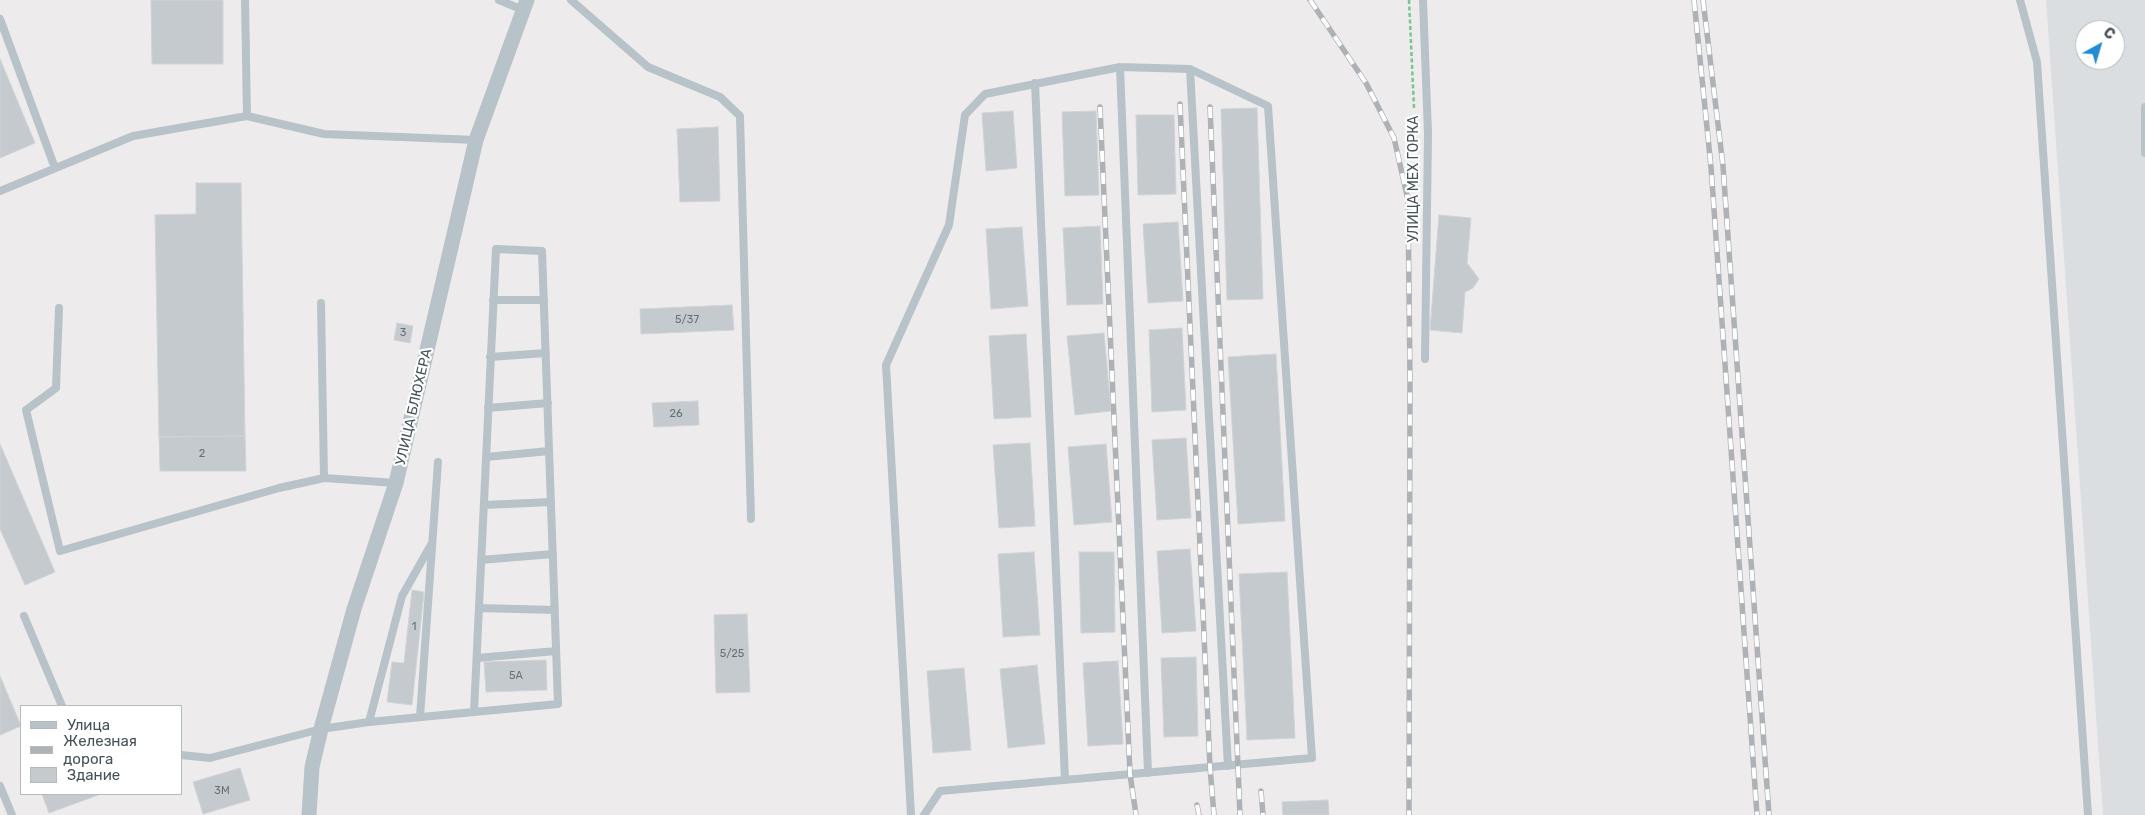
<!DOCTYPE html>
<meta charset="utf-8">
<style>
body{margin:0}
#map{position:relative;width:2145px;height:815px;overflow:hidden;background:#eeebec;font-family:Rubik,sans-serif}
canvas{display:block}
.legend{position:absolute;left:20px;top:705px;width:162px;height:90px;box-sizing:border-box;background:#fff;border:1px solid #b5babc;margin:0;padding:6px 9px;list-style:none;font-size:15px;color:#455258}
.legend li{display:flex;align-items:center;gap:10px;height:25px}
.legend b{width:25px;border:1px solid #b5babc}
.north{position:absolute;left:2075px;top:20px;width:50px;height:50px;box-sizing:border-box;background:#fff;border:1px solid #b5babc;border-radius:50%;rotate:39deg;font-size:14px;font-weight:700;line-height:20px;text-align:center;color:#455258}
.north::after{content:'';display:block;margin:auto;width:18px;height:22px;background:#218bd3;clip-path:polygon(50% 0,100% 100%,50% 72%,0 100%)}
</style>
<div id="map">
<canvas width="2145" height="815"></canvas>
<ul class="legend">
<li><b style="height:6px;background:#b7c3c8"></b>Улица</li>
<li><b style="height:6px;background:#aeb2b6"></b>Железная дорога</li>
<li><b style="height:14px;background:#c5cace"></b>Здание</li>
</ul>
<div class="north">С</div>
</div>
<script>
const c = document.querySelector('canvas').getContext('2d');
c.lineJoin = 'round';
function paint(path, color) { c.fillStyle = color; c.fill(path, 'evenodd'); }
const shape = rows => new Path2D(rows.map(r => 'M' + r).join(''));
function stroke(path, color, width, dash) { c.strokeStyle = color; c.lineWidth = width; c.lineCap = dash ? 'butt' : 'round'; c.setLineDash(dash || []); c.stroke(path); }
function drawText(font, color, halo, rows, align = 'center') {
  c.font = font + ' Rubik,sans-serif'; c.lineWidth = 4.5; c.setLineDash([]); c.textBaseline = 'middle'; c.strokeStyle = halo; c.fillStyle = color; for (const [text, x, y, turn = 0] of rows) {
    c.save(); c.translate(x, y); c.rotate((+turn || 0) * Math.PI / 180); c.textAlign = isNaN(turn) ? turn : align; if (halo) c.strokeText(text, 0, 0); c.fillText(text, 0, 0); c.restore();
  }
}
const airport = shape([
 [2046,0,2145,0,2145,815,2103,815],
 [2085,30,2115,30,2115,60,2085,60]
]);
const building = shape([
 [151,0,223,0,223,64,152,64,151,0],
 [0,59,35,143,0,158,0,59],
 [1257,108,1263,299,1227,300,1221,109,1257,108],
 [1013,111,1017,168,986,171,982,113,1013,111],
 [1096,111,1099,195,1065,196,1062,112,1096,111],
 [1136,115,1174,115,1176,194,1138,195,1136,115],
 [718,127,720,201,680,202,677,129,718,127],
 [196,183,241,183,245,436,159,437,155,215,196,214,196,183],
 [1439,215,1471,218,1467,263,1479,279,1473,288,1465,292,1462,333,1430,330,1439,215],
 [1178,222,1183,301,1148,303,1143,224,1178,222],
 [1100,226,1103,304,1067,305,1063,228,1100,226],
 [1022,227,1028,306,991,309,986,229,1022,227],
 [732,305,734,330,641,334,640,309,732,305],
 [397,323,413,326,410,343,394,340,397,323],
 [1182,328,1186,410,1152,412,1149,330,1182,328],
 [1104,333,1111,411,1075,415,1067,336,1104,333],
 [1026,334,1031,417,994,419,989,336,1026,334],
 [1276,354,1285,521,1238,524,1228,357,1276,354],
 [698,401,699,425,654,427,652,403,698,401],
 [245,436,246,471,160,471,159,437,245,436],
 [1186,438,1191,518,1157,520,1152,440,1186,438],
 [1030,443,1035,526,999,528,993,445,1030,443],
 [0,444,55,572,25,585,0,529,0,444],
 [1106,444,1112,522,1074,525,1068,447,1106,444],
 [1190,549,1196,631,1162,633,1157,551,1190,549],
 [1034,552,1040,635,1003,637,998,554,1034,552],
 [1079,552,1114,552,1115,632,1081,633,1079,552],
 [1287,572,1295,738,1247,740,1239,574,1287,572],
 [412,590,424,592,412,705,387,702,392,662,404,663,412,590],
 [747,614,750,692,716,693,714,615,747,614],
 [1196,657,1198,736,1164,737,1161,658,1196,657],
 [546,660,547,690,486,692,484,662,546,660],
 [1118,661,1123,744,1088,746,1083,663,1118,661],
 [1037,665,1045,744,1008,748,1000,669,1037,665],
 [964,668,971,750,933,753,927,671,964,668],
 [0,676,21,726,0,735,0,676],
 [240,768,250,800,203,814,193,782,240,768],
 [42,794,101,794,49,813,42,794],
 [1328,800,1329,815,1283,815,1282,802,1328,800]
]);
const path = shape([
 [1409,0,1414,108]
]);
const lane = shape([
 [245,0,247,116],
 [499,0,523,10],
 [571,0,648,67,720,97,740,116,751,519],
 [1423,0,1428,133,1425,359],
 [2020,0,2037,62,2088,815],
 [0,19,55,168],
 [1120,67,1148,773],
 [1190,69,1228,766],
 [1035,83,1065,780],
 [2145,107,2145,153],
 [0,191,133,136,247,116,324,134,476,140],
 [493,300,544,300],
 [321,303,324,478],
 [59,308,56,388,26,410,60,551,279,488,324,478,396,483],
 [490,357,546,353],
 [488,408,548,403],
 [486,457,549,451],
 [484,505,551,502],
 [481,560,553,554],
 [479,608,555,610],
 [24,616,62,706],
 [477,658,556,651],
 [420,717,438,462],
 [369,722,402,596,432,543],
 [181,755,210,758,321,729,369,722,558,704,542,251,496,249,474,712],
 [0,786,12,815],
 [911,815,886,365,949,225,965,115,985,94,1120,67,1190,69,1268,106,1312,758,940,791,924,815]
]);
const street = shape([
 [309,815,312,767,321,729,354,609,396,483,476,140,527,0]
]);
const rail = shape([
 [1310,0,1366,83,1394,138,1408,200,1410,379,1409,815],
 [1694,0,1711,167,1757,815],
 [1703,0,1723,166,1769,815],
 [1180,104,1210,767,1214,815],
 [1100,107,1130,774,1136,815],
 [1210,107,1240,815],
 [1261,791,1263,815],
 [1197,805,1199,815]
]);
const numberNames = [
 ["5/37",687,320],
 ["3",403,333],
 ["26",676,414],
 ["2",202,454],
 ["1",414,627],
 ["5/25",732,654],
 ["5А",516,676],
 ["3М",222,791]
];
const streetNames = [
 ["УЛИЦА МЕХ ГОРКА",1414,179,-90],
 ["УЛИЦА БЛЮХЕРА",414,407,-77]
];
paint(airport, '#dadee0');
paint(building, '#c5cace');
stroke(building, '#d0d3d7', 1);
stroke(path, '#74c791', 2.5, [4, 2.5]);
stroke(lane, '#b7c3c8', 8);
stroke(street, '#b7c3c8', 15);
stroke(rail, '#aeb2b6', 5.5);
stroke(rail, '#fff', 4, [11]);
drawText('11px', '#657076', null, numberNames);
drawText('14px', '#455258', '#fff', streetNames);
</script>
